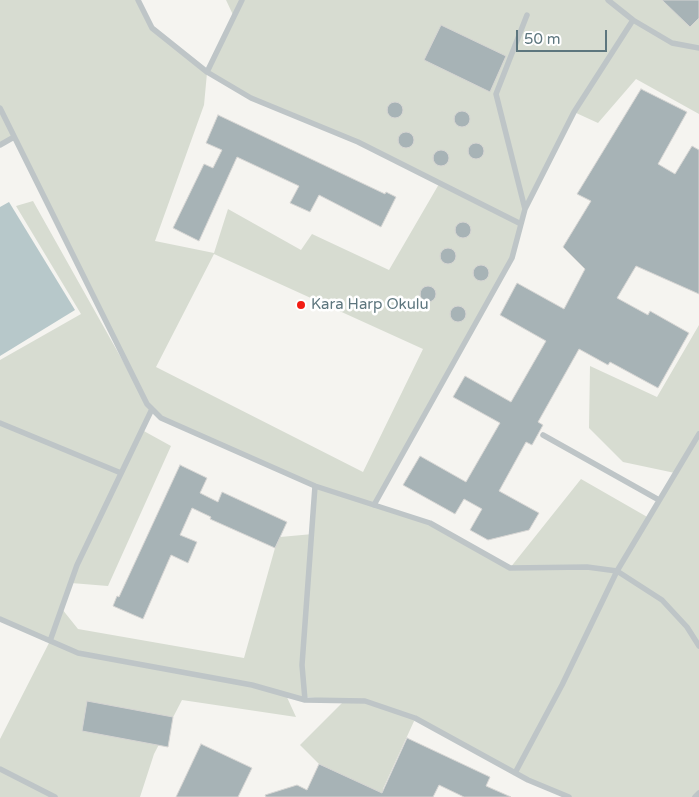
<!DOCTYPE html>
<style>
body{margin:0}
#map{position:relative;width:699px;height:797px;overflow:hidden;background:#f5f4f0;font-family:"Varela Round",sans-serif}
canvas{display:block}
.scale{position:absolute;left:516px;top:30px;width:91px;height:22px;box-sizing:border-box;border:2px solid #5d767e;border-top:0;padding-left:6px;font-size:15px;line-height:18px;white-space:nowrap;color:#5d767e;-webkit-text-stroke:4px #fff;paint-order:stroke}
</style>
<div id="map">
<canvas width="699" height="797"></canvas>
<div class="scale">50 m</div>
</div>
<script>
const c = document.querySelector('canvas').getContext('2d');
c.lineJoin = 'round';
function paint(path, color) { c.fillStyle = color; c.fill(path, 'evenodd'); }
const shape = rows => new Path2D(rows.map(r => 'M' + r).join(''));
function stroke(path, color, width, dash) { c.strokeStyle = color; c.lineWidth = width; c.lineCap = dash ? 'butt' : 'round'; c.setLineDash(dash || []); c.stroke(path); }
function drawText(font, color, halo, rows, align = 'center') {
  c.font = font + ' "Varela Round",sans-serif'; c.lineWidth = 5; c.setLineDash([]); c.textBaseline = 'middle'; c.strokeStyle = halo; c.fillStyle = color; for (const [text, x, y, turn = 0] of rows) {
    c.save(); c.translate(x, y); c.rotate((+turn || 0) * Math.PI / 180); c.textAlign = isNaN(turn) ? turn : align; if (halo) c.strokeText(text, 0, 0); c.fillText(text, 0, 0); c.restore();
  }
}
const green = shape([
 [0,0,138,0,152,28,207,72,234,17,226,0,699,0,699,114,636,79,598,123,574,112,525,209,512,258,375,505,430,523,510,568,581,479,649,518,675,473,623,462,589,428,590,366,657,397,699,325,699,793,695,797,569,797,528,780,415,719,383,789,386,797,319,764,300,745,344,701,286,695,296,717,182,700,154,754,140,797,0,797,0,739,50,641,0,619,0,360,81,314,16,206,33,201,147,404,14,137,0,145],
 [207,73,251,98,358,142,439,184,389,270,312,234,301,250,228,209,214,253,155,241,204,105],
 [214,254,423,349,363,472,156,367],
 [152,409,161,418,315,486,313,534,280,537,275,548,244,658,78,629,62,609,71,583,108,586,171,446,142,430]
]);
const water = shape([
 [9,202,75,310,0,356,0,207]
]);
const building = shape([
 [662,0,699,0,699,18,690,27,662,0],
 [441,25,506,56,490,92,424,60,441,25],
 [641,89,687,112,658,164,675,174,692,146,699,150,699,294,636,266,617,298,648,315,650,311,689,333,658,388,610,362,608,365,579,349,538,422,543,425,532,445,526,442,499,491,539,513,529,530,488,540,470,530,482,509,464,499,455,514,403,485,420,456,466,482,500,423,453,397,465,376,511,402,546,341,500,315,517,283,564,309,585,269,563,247,591,201,577,194,641,89],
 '387 110a8 8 0 1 1 16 0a8 8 0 1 1-16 0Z',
 '454 119a8 8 0 1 1 16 0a8 8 0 1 1-16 0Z',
 [218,115,385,194,386,192,396,197,381,227,319,195,310,212,290,203,299,186,237,157,199,241,173,228,204,164,213,168,222,150,206,143,218,115],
 '398 140a8 8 0 1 1 16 0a8 8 0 1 1-16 0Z',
 '468 151a8 8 0 1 1 16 0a8 8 0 1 1-16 0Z',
 '433 158a8 8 0 1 1 16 0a8 8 0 1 1-16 0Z',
 '455 230a8 8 0 1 1 16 0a8 8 0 1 1-16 0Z',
 '440 256a8 8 0 1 1 16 0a8 8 0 1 1-16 0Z',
 '473 273a8 8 0 1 1 16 0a8 8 0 1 1-16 0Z',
 '420 294a8 8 0 1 1 16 0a8 8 0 1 1-16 0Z',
 '450 314a8 8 0 1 1 16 0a8 8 0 1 1-16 0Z',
 [180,465,207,478,200,493,218,502,222,492,287,522,275,548,210,519,211,517,192,508,180,535,197,542,188,563,171,555,143,619,113,606,117,596,119,597,180,465],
 [87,701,173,717,168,747,82,731,87,701],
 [407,738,490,777,486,786,511,797,464,797,439,785,433,797,266,797,265,795,297,785,307,790,319,764,382,793,407,738],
 [201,744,252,768,238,797,176,797,201,744]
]);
const service = shape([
 [138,0,152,28,207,72],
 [242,0,207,72,251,98,358,142,521,224],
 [608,0,633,20],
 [0,108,147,404,161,418,315,486,430,523,510,568,587,567,617,571,662,600,687,627,699,646],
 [0,145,14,137],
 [525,209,496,94,527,15],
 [0,423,121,473],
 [543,435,659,500],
 [374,505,512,258,525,209,574,112,633,20,672,43,699,48],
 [0,619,78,653,252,685,305,700,365,701,415,718,528,780,569,797],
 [50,641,77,565,152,409],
 [305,700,302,665,315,486],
 [0,769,55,797],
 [515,773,562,685,617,571,699,434],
 [695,797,699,793]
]);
const markers = [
 [301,305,5,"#f21c12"]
];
const poiNames = [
 ["Kara Harp Okulu",311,305]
];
paint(green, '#d7dcd1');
paint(water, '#b7c8ca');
paint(building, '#a7b3b6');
stroke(building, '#d6d5d3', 1);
stroke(service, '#bec5c7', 5.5);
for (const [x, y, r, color] of markers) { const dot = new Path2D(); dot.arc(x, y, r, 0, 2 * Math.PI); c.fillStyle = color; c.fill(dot); stroke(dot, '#fff', 2); }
drawText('15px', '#5d767e', '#fff', poiNames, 'left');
</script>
